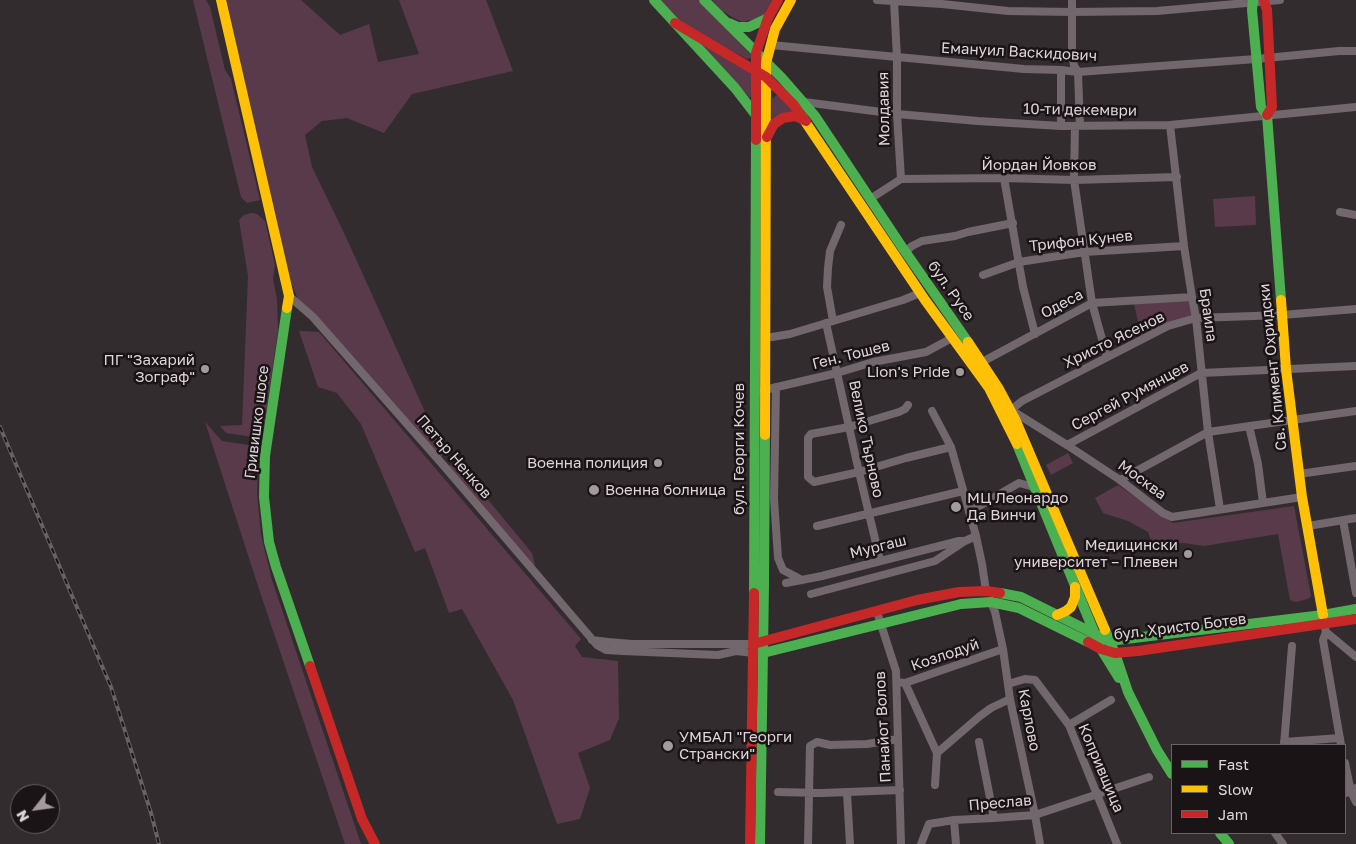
<!DOCTYPE html>
<meta charset="utf-8">
<style>
body{margin:0}
#map{position:relative;width:1356px;height:844px;overflow:hidden;background:#332c2f;font-family:"Golos Text",sans-serif}
canvas{display:block}
.legend{position:absolute;left:1171px;top:744px;width:175px;height:90px;box-sizing:border-box;background:#1a1416;border:1px solid #696164;margin:0;padding:6px 9px;list-style:none;font-size:15px;color:#dfd5d9}
.legend li{display:flex;align-items:center;gap:10px;height:25px}
.legend b{width:25px;border:1px solid #696164}
.north{position:absolute;left:10px;top:784px;width:50px;height:50px;box-sizing:border-box;background:#1a1416;border:1px solid #696164;border-radius:50%;rotate:240deg;font-size:14px;font-weight:700;line-height:20px;text-align:center;color:#dfd5d9}
.north::after{content:'';display:block;margin:auto;width:18px;height:22px;background:#a39a9e;clip-path:polygon(50% 0,100% 100%,50% 72%,0 100%)}
</style>
<div id="map">
<canvas width="1356" height="844"></canvas>
<ul class="legend">
<li><b style="height:6px;background:#4caf50"></b>Fast</li>
<li><b style="height:6px;background:#ffc107"></b>Slow</li>
<li><b style="height:6px;background:#c62828"></b>Jam</li>
</ul>
<div class="north">N</div>
</div>
<script>
const c = document.querySelector('canvas').getContext('2d');
c.lineJoin = 'round';
function paint(path, color) { c.fillStyle = color; c.fill(path, 'evenodd'); }
const shape = rows => new Path2D(rows.map(r => 'M' + r).join(''));
function stroke(path, color, width, dash) { c.strokeStyle = color; c.lineWidth = width; c.lineCap = dash ? 'butt' : 'round'; c.setLineDash(dash || []); c.stroke(path); }
function drawText(font, color, halo, rows, align = 'center') {
  c.font = font + ' "Golos Text",sans-serif'; c.lineWidth = 5; c.setLineDash([]); c.textBaseline = 'middle'; c.strokeStyle = halo; c.fillStyle = color; for (const [text, x, y, turn = 0] of rows) {
    c.save(); c.translate(x, y); c.rotate((+turn || 0) * Math.PI / 180); c.textAlign = isNaN(turn) ? turn : align; if (halo) c.strokeText(text, 0, 0); c.fillText(text, 0, 0); c.restore();
  }
}
const green = shape([
 [193,0,206,0,210,7,225,70,231,79,260,200,247,203,241,197],
 [224,0,301,0,340,35,369,24,378,62,419,54,399,0,486,0,513,71,412,94,384,133,347,118,322,121,305,135,312,167,346,237,444,454,437,461,299,302,290,279],
 [659,0,698,0,751,55,752,58,747,59,682,24],
 [712,0,772,0,764,15,756,19,742,22,732,17,721,10],
 [703,45,750,72,752,75,751,97,749,97,702,47],
 [777,95,796,111,772,119,772,99],
 [1255,196,1256,225,1215,227,1213,199],
 [251,213,257,214,265,221,275,265,273,279,277,299,278,331,263,433,259,438,226,433,220,426,242,425,248,276,239,220,244,215],
 [1190,299,1193,317,1166,325,1141,336,1134,303],
 [299,331,319,332,581,639,575,646,582,657,618,661,619,718,610,740,578,753,590,788,580,819,557,824,513,700,462,609,449,613,425,548,415,552,361,424,337,393,318,387],
 [205,422,222,441,249,445,254,447,258,463,257,494,261,535,272,580,361,844,345,844,260,592],
 [1068,453,1073,463,1051,475,1046,465],
 [456,461,532,553,535,565,531,568,447,467],
 [1118,485,1173,523,1294,506,1311,596,1308,599,1296,602,1290,600,1278,534,1204,546,1184,543,1153,546,1148,532,1128,521,1103,513,1095,498]
]);
const street = shape([
 [877,0,942,4,1008,11,1072,12,1157,11,1280,0],
 [1072,0,1072,53,1074,66,1078,72,1080,126],
 [771,45,1024,69,1061,70,1078,72,1256,59,1339,51,1356,51],
 [804,102,897,114,978,121,1061,126,1170,125,1356,107],
 [1170,125,1184,246,1192,297,1196,318,1208,432,1220,509],
 [1061,126,1061,70],
 [1075,126,1074,180,1092,303,1107,357],
 [1004,178,1023,287,1035,334],
 [901,179,1004,178,1074,180,1177,177],
 [870,199,901,179,897,114,897,58,894,1],
 [1340,212,1356,215],
 [905,252,912,246,922,241,955,236,968,232,1013,223],
 [983,275,1019,262,1085,252,1184,246],
 [289,296,313,317,444,466,597,645,606,650,623,651,718,655,736,651,754,653],
 [833,321,827,287,828,268,830,251,841,225],
 [826,323,859,472,880,560],
 [772,337,790,334,903,300,920,293],
 [982,362,1092,303,1192,297],
 [776,387,774,499,778,558,783,570,802,580],
 [760,391,837,373,873,362,926,352,952,338],
 [908,405,905,409,899,412,849,427,811,434,808,438,808,477,814,482,859,472,906,458,951,447],
 [932,411,951,447,976,536,982,564,986,591],
 [1249,426,1258,464,1263,503],
 [1067,445,1201,373,1356,366],
 [1299,474,1356,466],
 [1120,480,1208,432,1356,411],
 [1302,497,1172,517,1163,513,1120,480,1067,445,1011,410,1022,401,1168,326,1196,318,1282,315,1356,309],
 [969,512,1012,487,1019,483,1034,487],
 [1343,520,1356,593],
 [817,526,963,491],
 [1308,526,1356,518],
 [786,583,822,576,959,541,965,541,976,536],
 [811,594,935,561,965,541],
 [991,602,995,612,1003,649,1010,699,1035,815,1040,844],
 [877,612,896,671,901,844],
 [1325,628,1326,632,1356,657],
 [1326,632,1323,640,1341,745],
 [592,640,608,642,632,644,754,644],
 [897,682,905,683,1003,649],
 [905,683,937,753,935,785],
 [1008,684,1025,679,1035,680,1069,725,1117,844],
 [1069,725,1111,700],
 [979,742,994,818],
 [1284,742,1340,738],
 [1284,745,1292,646],
 [937,753,980,716,991,708,1010,699],
 [1345,763,1351,792,1356,802],
 [778,792,822,793,900,790],
 [847,793,850,844],
 [1345,793,1351,792,1356,788],
 [954,820,956,844],
 [1275,833,1283,844],
 [808,844,810,746,817,742,830,745,867,744,898,739],
 [921,844,929,824,954,820,994,818,1035,815,1149,777]
]);
const fast = shape([
 [654,0,735,88,755,114],
 [704,0,782,78,815,116,902,247,968,342],
 [1253,0,1252,10,1261,107,1267,115,1281,300],
 [729,23,738,27,749,27,768,18],
 [287,308,265,456,264,497,269,542,276,567,310,666],
 [1017,444,1101,649,1119,678],
 [754,593,756,140],
 [1000,593,1021,597,1109,641,1323,615,1356,609],
 [1105,630,1115,653,1128,692,1157,750,1172,774],
 [757,653,763,653,961,604,991,602,1019,608,1088,642],
 [1220,833,1229,844],
 [760,844,764,586,765,435]
]);
const slow = shape([
 [221,0,289,296,287,308],
 [802,117,925,300,989,388,1017,444],
 [1281,300,1286,369,1302,497,1323,615],
 [968,342,999,389,1015,419,1105,630],
 [765,435,766,63,775,29,791,0],
 [1057,615,1066,611,1071,607,1075,597,1075,587]
]);
const jam = shape([
 [1264,0,1267,10,1272,107,1267,115],
 [675,23,766,77,794,105,802,117],
 [767,137,774,124,783,118,795,116,806,121],
 [756,140,756,53,768,18,778,0],
 [1088,642,1101,649,1115,653,1138,651,1356,619],
 [757,643,917,600,959,592,986,591,1000,593],
 [310,666,362,819,375,844],
 [750,844,754,593]
]);
const rail = shape([
 [0,427,111,687,151,813,159,844]
]);
const markers = [
 [205,369,5,"#a39a9e"],
 [960,372,5,"#a39a9e"],
 [658,463,5,"#a39a9e"],
 [594,490,6,"#a39a9e"],
 [956,507,6,"#a39a9e"],
 [1188,554,5,"#a39a9e"],
 [668,746,6,"#a39a9e"]
];
const streetNames = [
 ["Емануил Васкидович",1019,52,3],
 ["Молдавия",884,109,-91],
 ["10-ти декември",1080,110,1],
 ["Йордан Йовков",1039,165],
 ["Трифон Кунев",1081,241,-6],
 ["бул. Русе",951,291,55],
 ["Одеса",1062,304,-28],
 ["Браила",1208,315,82],
 ["Христо Ясенов",1114,340,-26],
 ["Ген. Тошев",851,355,-14],
 ["Св. Климент Охридски",1273,367,-96],
 ["Сергей Румянцев",1130,396,-28],
 ["Гривишко шосе",257,422,-83],
 ["Велико Търново",866,439,78],
 ["бул. Георги Кочев",739,449,-90],
 ["Петър Ненков",454,457,49],
 ["Москва",1142,480,36],
 ["Мургаш",878,547,-14],
 ["бул. Христо Ботев",1180,627,-7],
 ["Козлодуй",945,655,-19],
 ["Карлово",1029,720,79],
 ["Панайот Волов",883,727,-93],
 ["Копривщица",1101,768,67],
 ["Преслав",1000,803,-5]
];
const poiNames = [
 ["ПГ \"Захарий",195,360],
 ["Зограф\"",195,377],
 ["Lion's Pride",950,372],
 ["Военна полиция",648,463],
 ["Военна болница",605,490,"left"],
 ["МЦ Леонардо",967,498,"left"],
 ["Да Винчи",967,515,"left"],
 ["Медицински",1178,545],
 ["университет – Плевен",1178,562],
 ["УМБАЛ \"Георги",679,737,"left"],
 ["Странски\"",679,754,"left"]
];
paint(green, '#593a4a');
stroke(street, '#72676c', 8);
stroke(fast, '#4caf50', 10);
stroke(slow, '#ffc107', 10);
stroke(jam, '#c62828', 10);
stroke(rail, '#6a6165', 4);
stroke(rail, '#1a1416', 2, [5.5]);
for (const [x, y, r, color] of markers) { const dot = new Path2D(); dot.arc(x, y, r, 0, 2 * Math.PI); c.fillStyle = color; c.fill(dot); stroke(dot, '#1a1416', 2); }
drawText('15px', '#dfd5d9', '#1a1416', streetNames);
drawText('15px', '#dfd5d9', '#1a1416', poiNames, 'right');
</script>
